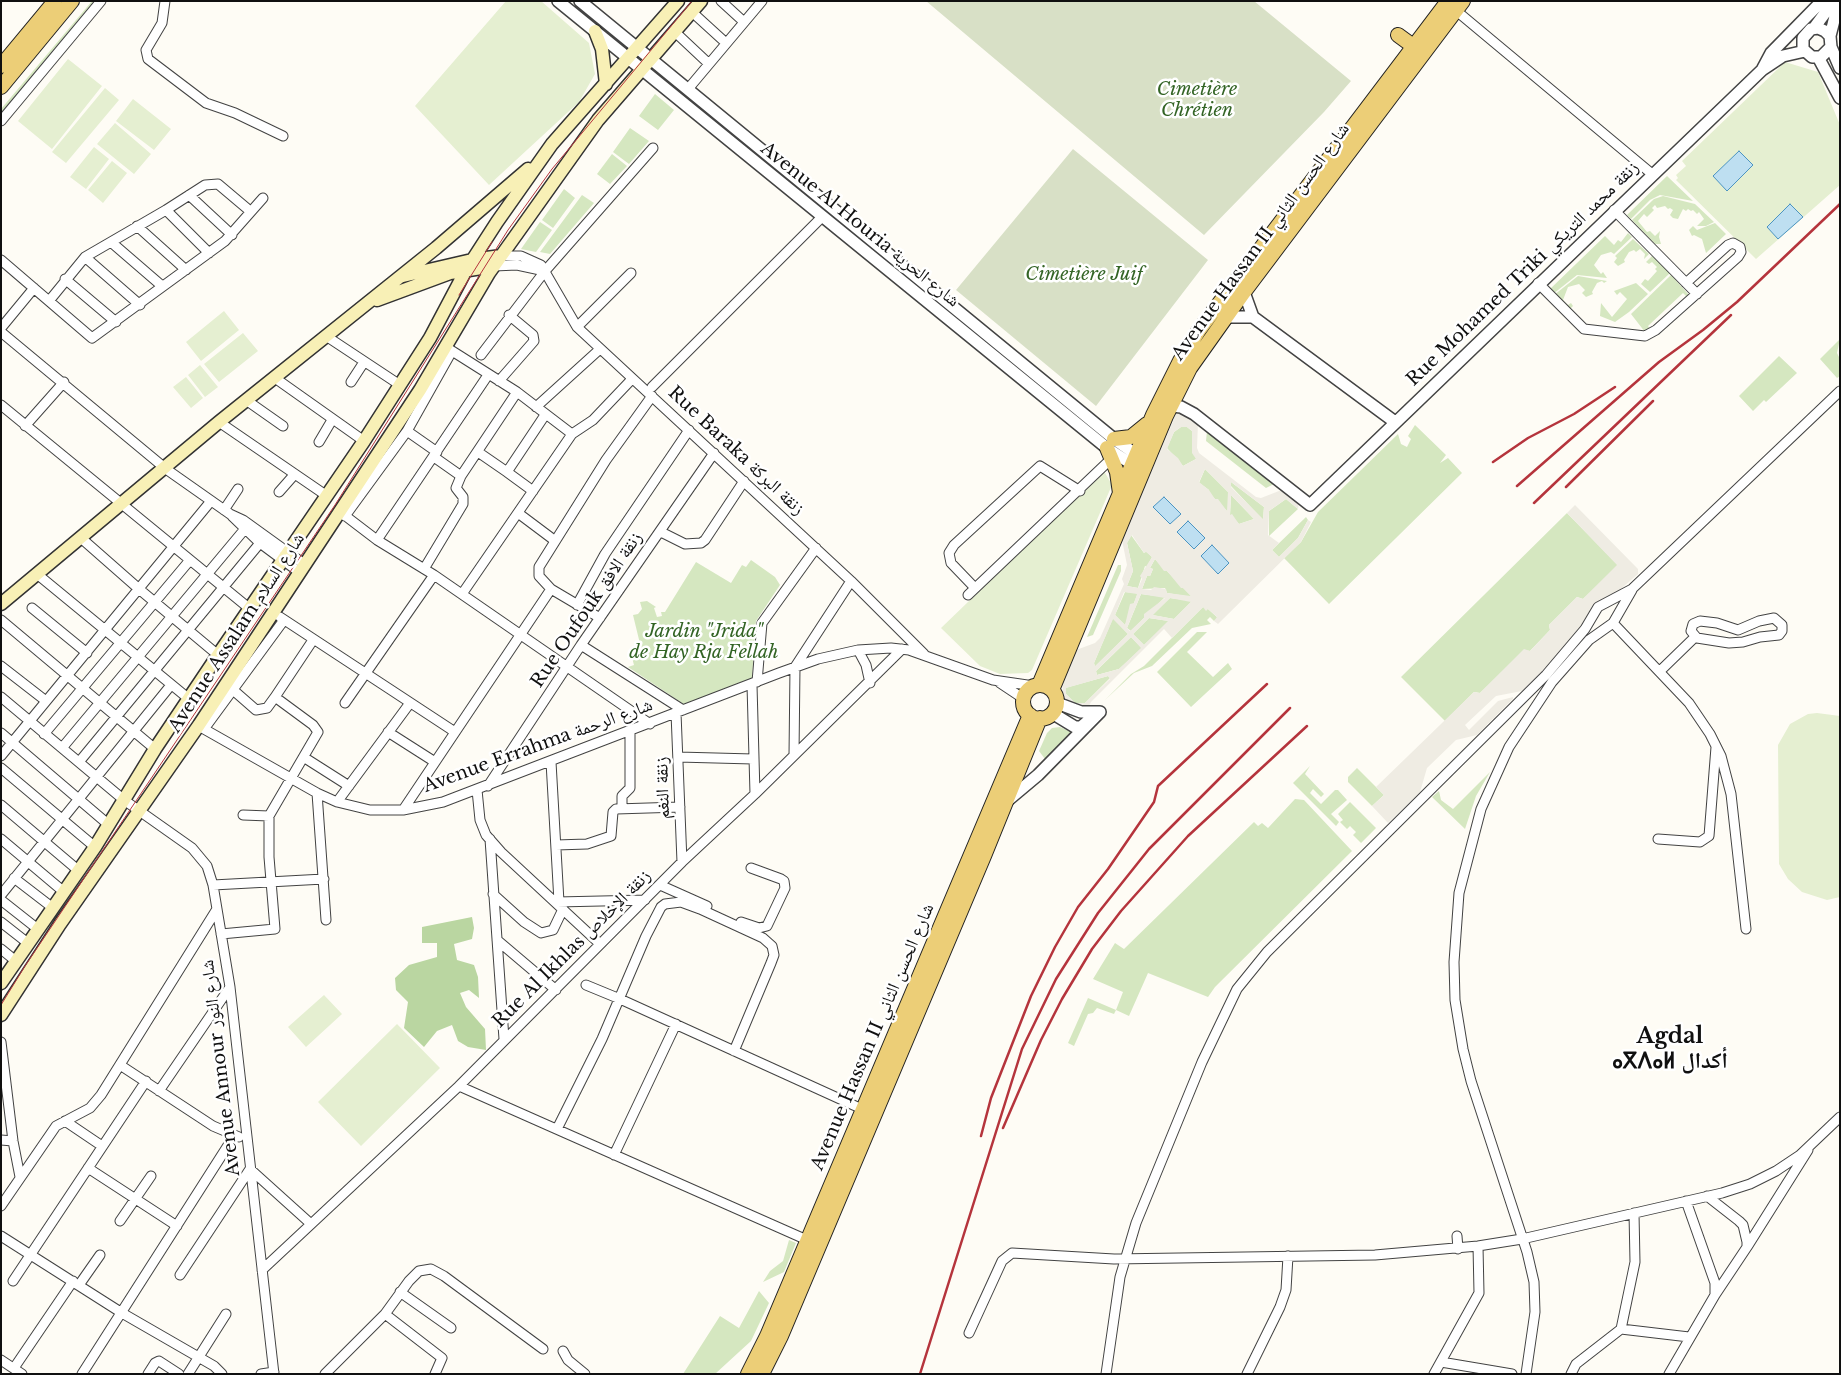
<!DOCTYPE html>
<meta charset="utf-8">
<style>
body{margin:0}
#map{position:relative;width:1841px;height:1375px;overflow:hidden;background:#fefcf5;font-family:"Libre Baskerville",serif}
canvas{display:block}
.frame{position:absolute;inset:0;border:2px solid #101010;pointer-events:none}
</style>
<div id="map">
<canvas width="1841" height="1375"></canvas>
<div class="frame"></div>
</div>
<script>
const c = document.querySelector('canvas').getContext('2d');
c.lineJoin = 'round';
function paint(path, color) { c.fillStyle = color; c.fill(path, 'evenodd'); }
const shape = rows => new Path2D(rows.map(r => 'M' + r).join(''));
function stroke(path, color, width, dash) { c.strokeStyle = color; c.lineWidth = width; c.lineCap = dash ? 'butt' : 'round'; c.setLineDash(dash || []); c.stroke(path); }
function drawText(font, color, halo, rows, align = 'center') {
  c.font = font + ' "Libre Baskerville","Noto Naskh Arabic","Noto Sans Tifinagh",serif'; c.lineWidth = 5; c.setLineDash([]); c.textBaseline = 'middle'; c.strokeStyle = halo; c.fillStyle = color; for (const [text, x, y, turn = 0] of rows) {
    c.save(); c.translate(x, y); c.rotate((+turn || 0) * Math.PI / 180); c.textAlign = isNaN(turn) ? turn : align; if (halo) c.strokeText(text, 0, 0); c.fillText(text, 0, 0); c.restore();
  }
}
const green = shape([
 [92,1,94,1,1,113,1,109],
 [655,94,674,110,658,130,639,116],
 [630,128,649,141,629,164,613,152],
 [612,154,627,166,610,184,597,174],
 [1667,176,1693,201,1660,195,1650,200,1631,219,1627,215],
 [564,189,575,198,553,228,542,220],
 [582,195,594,203,550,254,540,252],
 [1663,196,1695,204,1714,222,1706,226,1697,226,1704,219,1699,212,1697,214,1693,210,1691,211,1688,209,1686,211,1683,209,1678,219,1673,218,1670,215,1673,210,1670,208,1668,209,1665,206,1657,208,1655,205,1652,208,1654,210,1647,217,1644,214,1638,221,1647,232,1650,231,1655,236,1660,231,1659,237,1661,244,1655,244,1632,220,1654,199],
 [540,222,552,230,536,252,521,249],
 [1715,223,1726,234,1706,253,1702,239,1694,235,1692,236,1689,230,1693,226,1697,230],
 [1628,233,1632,237,1614,254,1611,252,1601,255,1594,265,1601,274,1603,272,1607,278,1577,275,1553,294,1549,290,1605,236,1614,245,1618,240,1621,242],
 [1633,239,1649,254,1644,259,1645,254,1640,249,1636,252,1634,250,1629,252,1624,260,1625,262,1618,266,1614,262,1617,258,1615,256],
 [1652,256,1670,273,1650,292,1641,284,1645,279,1648,281,1657,271,1655,269,1657,267,1652,262,1649,264,1646,262],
 [1671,275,1689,295,1687,297,1683,293,1648,326,1650,329,1645,332,1631,314],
 [1578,276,1607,281,1604,283,1602,281,1597,283,1592,292,1593,294,1586,297,1582,293,1585,290,1579,284,1568,287,1563,300,1568,305,1571,303,1573,306,1569,310,1554,295],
 [1636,283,1648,294,1629,312,1615,322,1600,316,1601,303,1612,317,1627,299,1620,292,1617,295,1614,291],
 [1840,339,1837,353,1840,359,1840,376,1837,378,1820,359],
 [1779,356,1797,373,1766,402,1764,400,1753,411,1739,396],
 [1415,425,1446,455,1440,463,1448,458,1462,473,1329,604,1284,558,1301,542,1318,512,1398,434,1401,444,1407,447,1411,439,1408,436],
 [1181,427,1187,427,1192,431,1196,459,1183,466,1167,448,1174,432],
 [1207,431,1274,483,1274,484,1266,488,1206,441],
 [1205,469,1228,492,1228,512,1209,493,1209,490,1199,483],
 [1231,482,1264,507,1263,520,1231,486],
 [1231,495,1254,519,1239,524,1230,515],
 [1286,499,1298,509,1269,536,1269,511],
 [1567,513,1618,565,1583,599,1577,597,1549,625,1550,630,1530,651,1524,650,1480,693,1474,692,1445,721,1401,677],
 [1306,517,1308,520,1298,538,1279,557,1272,550],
 [1131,535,1144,553,1146,551,1152,557,1147,567,1145,566,1138,588,1127,586,1133,571,1127,543],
 [1155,559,1167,571,1192,597,1167,593,1165,588,1142,589,1147,576,1150,576,1153,569,1150,568],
 [751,560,775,577,780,585,756,621,752,678,685,705,628,667,634,665,631,654,642,652,633,615,638,614,642,609,640,602,647,601,656,607,654,608,657,617,662,616,661,612,665,612,696,562,731,583,742,565,746,567],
 [1118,565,1121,565,1121,571,1093,635,1087,637],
 [1125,592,1138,593,1125,625,1115,615],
 [1141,594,1165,597,1131,631,1127,628],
 [1170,598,1192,601,1174,619,1152,615],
 [1203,607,1208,609,1218,618,1214,621,1210,617,1207,620,1211,624,1192,628,1152,666,1134,673,1105,700,1131,674,1144,666],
 [1113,618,1128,634,1095,667,1094,663],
 [1149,618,1169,621,1144,645,1133,634],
 [1197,632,1207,632,1187,652,1213,677,1228,663,1232,669,1191,707,1157,672],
 [1131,637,1142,648,1119,669,1097,675,1096,671],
 [1108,676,1110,678,1085,703,1075,703,1066,694,1065,688],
 [1060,727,1071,732,1045,759,1039,751,1047,733,1052,728],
 [1310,766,1305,774,1324,794,1321,797,1313,789,1310,793,1321,804,1335,790,1338,790,1347,800,1331,814,1339,822,1336,826,1293,783],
 [1357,768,1384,795,1372,806,1348,782,1348,777],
 [1490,772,1476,796,1465,829,1432,797,1439,791,1441,800,1453,809],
 [1295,799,1304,800,1352,851,1215,987,1208,997,1148,973,1129,1016,1116,1010,1114,1014,1097,1008,1093,1013,1088,1014,1074,1046,1068,1043,1088,998,1116,1010,1123,992,1093,979,1115,943,1124,949,1254,822,1258,826,1262,823,1268,828],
 [1350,802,1376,828,1361,843,1353,835,1356,832,1350,826,1347,829,1340,822,1343,820,1338,814],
 [789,1240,796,1243,784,1272,763,1282,770,1271,783,1261],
 [759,1291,769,1303,751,1341,715,1374,683,1374,720,1316,739,1328]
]);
const forest = shape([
 [472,917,474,928,472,939,454,944,457,960,474,965,478,977,479,998,469,990,460,993,466,1007,485,1029,486,1050,468,1047,458,1041,452,1025,437,1031,424,1047,404,1028,408,1002,396,990,395,978,409,965,437,957,437,943,422,943,422,927]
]);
const cemetery = shape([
 [926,1,1254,1,1351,81,1324,112,1204,235],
 [1073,149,1208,260,1096,406,956,290]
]);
const pitch = shape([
 [506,1,541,1,589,43,595,74,579,102,489,185,415,106],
 [68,59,102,86,52,149,18,121],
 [1785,62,1818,72,1840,125,1840,185,1756,259,1676,180,1678,178,1676,175,1686,166,1682,161],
 [105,88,119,100,66,163,52,152],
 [133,99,171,129,154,150,116,121],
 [115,123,151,154,134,174,97,144],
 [94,147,109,159,86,189,70,177],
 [112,161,127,173,103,203,88,190],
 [224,311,239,330,201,361,186,342],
 [243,333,258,351,219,382,204,364],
 [200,365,218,387,205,397,188,375],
 [186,377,203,398,191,408,173,387],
 [1104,471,1112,485,1032,670,1028,673,1000,674,980,666,941,628],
 [1817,713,1840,716,1840,897,1827,900,1802,892,1788,879,1779,864,1778,745,1790,724,1808,714],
 [324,995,342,1014,306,1047,288,1027],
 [397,1024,440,1068,361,1146,318,1102]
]);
const plaza = shape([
 [1182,412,1198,423,1197,448,1199,453,1256,497,1261,498,1279,491,1286,491,1299,502,1298,509,1286,499,1269,511,1268,535,1279,543,1272,550,1279,557,1298,538,1308,520,1311,522,1301,542,1218,624,1214,621,1217,617,1208,609,1206,611,1203,607,1172,638,1164,629,1091,702,1089,706,1084,708,1067,701,1063,694,1062,681,1076,650,1095,643,1100,638,1124,584,1122,579,1127,565,1122,540,1176,414],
 [1181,427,1187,427,1192,431,1192,453,1196,459,1183,466,1178,458,1167,449,1174,432],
 [1205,469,1228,492,1227,511,1218,499,1215,499,1209,490,1199,482],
 [1231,482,1264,507,1263,519,1231,487],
 [1231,495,1254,519,1239,524,1232,514,1230,515],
 [1132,535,1144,553,1146,552,1152,557,1140,576,1142,579,1138,588,1127,586,1133,571,1127,543],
 [1155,559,1164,571,1167,571,1181,588,1183,588,1191,596,1167,593,1166,589,1154,587,1151,590,1142,589,1147,576,1150,576,1153,569,1150,568],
 [1124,592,1137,594,1134,603,1130,604,1125,625,1115,615],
 [1141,594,1165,598,1144,614,1144,618,1130,631,1127,628],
 [1170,598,1191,602,1174,619,1153,615],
 [1149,618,1168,621,1144,645,1133,634],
 [1113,619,1128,634,1095,666,1094,663],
 [1131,637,1141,648,1119,669,1097,675,1096,671],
 [1108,676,1110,679,1085,703,1075,703,1066,694,1066,688],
 [1575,505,1638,569,1638,574,1616,593,1592,606,1585,621,1572,641,1522,691,1496,696,1465,725,1469,730,1498,701,1513,697,1513,699,1477,735,1456,740,1427,768,1420,792,1388,823,1372,806,1384,795,1376,787,1474,692,1480,693,1524,649,1530,651,1550,630,1549,625,1577,597,1583,599,1617,565,1567,513]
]);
const water = shape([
 [1739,151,1753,165,1727,191,1713,176,1739,151],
 [1790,204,1803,217,1778,239,1767,227,1790,204],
 [1164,497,1181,514,1170,524,1153,507,1164,497],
 [1188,521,1205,538,1194,549,1177,532,1188,521],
 [1212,545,1229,563,1218,574,1201,556,1212,545]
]);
const minor = shape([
 [165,1,162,23,146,50,148,59,206,103,235,113,283,136],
 [721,1,744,22],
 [1453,8,1652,174],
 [692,12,726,43],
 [675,32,708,63],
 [688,89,762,1],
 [1,121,101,1],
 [189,195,232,235],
 [166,210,209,253],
 [1614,210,1697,294],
 [137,226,186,270],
 [111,242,162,286],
 [501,256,521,256,541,265,577,327,851,581,924,654],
 [85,257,140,305],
 [1,260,92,338,225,241,263,198],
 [494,266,517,265,545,271],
 [65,279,116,322],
 [1538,283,1584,329,1645,336,1656,330,1738,257,1741,252,1740,247,1733,243,1728,245,1686,283],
 [49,301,85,257,166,210,205,185,218,184,250,211],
 [577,327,631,273],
 [1,328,34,288],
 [1,332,166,469,230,514,243,520,304,564],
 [326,336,400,385],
 [449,349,517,392,572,434],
 [481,355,545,271,653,148],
 [275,378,364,441],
 [499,381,534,341,533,335,509,315],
 [351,382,364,362],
 [652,387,822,217],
 [246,400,283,426],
 [1,405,250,609],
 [536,407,600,349],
 [219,422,327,496],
 [25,426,64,382],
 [407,431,437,452],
 [319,442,332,420],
 [478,452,507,472,545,415],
 [434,457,461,476],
 [507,472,533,491],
 [279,492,294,475],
 [224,510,238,489],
 [339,511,377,540,434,575,650,724],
 [518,513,554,540],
 [232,516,260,543,299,572],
 [345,516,407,431,452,351],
 [661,532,685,544,701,543,705,540,744,481],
 [81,538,139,589,218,655],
 [377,540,488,375],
 [424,569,463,504,463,497,456,488,461,476,517,392],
 [37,574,189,699],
 [975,588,951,563,949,553,954,545,1040,466,1080,491],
 [462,594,572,434,593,420,632,379],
 [968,595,1112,458],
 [577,605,605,554,689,430],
 [32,608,87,653],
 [280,617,455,732],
 [600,618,551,589,539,576,539,567,606,460,652,396],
 [1774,618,1782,625,1782,631,1779,635,1760,637,1743,642,1729,643,1697,638,1691,631,1693,624,1700,621,1717,623,1738,630,1759,621,1774,618],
 [1,620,155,749],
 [284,620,204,729,317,793,337,802,370,810,403,810,443,802,779,673,818,659,858,650,891,648,909,650,993,680,1034,686],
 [1613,623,1689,703,1710,734,1721,756,1731,794,1746,929],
 [581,645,683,710],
 [858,650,866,665,870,683],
 [1,666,46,701],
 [1660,671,1695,637],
 [757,682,762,623,816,548],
 [1000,683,1024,699],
 [752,685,755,794],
 [1,697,124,800,192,848,207,866,213,885,230,987,274,1374],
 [275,697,313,640],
 [345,703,434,575],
 [676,713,682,862],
 [388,732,435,762],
 [1,733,109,825],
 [44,734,190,560],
 [62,748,244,530],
 [794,755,795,667,851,581],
 [1,756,211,501],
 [678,757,753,759],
 [305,758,349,786],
 [79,762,260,543],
 [551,762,559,902],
 [1,768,95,847],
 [488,786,581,645,714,453],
 [477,790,480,820,486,835,501,852,600,944],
 [317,793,326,920],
 [337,802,410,703],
 [1,805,79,871],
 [622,808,622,796,630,788,630,732],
 [403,810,551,589],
 [243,815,269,816],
 [1,839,64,892],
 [490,839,504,1039],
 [1658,839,1700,842,1709,836,1716,747],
 [556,845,587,844,611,836,613,812,616,809,680,807],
 [14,878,53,908],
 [213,885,324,879],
 [660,885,707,906],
 [493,894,524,922,541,933,553,930,563,909],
 [1,895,171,685],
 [1,900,39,930],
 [557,902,645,900],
 [1,922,29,944],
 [741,922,759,928,767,926,785,888,784,881,781,879,751,868],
 [221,934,275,929,269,857,269,816,318,732,313,725,275,697,267,708,256,710,232,689],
 [497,940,556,990],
 [1,949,17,962],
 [586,985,620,999,862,1109],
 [1,1042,13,1141,20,1177],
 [120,1065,213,1126,239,1137],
 [459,1086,807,1240],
 [159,1091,230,987],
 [65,1121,102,1146],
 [557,1129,602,1039,646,936,661,907,665,904,681,902,700,909,763,938,772,946,774,955,771,963,734,1051],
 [1,1140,13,1141],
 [614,1155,676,1024],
 [88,1168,177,1226],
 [1707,1196,1739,1221,1743,1225,1747,1242,1747,1247,1715,1295],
 [1,1206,56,1126,90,1108,101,1095,217,909],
 [120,1221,151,1176],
 [1,1236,122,1313,214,1366,222,1374],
 [1457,1236,1458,1249],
 [1747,1247,1808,1150],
 [262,1270,459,1086,682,862,755,794,902,649],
 [180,1275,250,1169,311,1224],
 [13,1281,146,1081],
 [79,1285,100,1255],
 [400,1292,451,1328],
 [385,1314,442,1358,435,1374],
 [1621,1329,1689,1337],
 [969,1333,1002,1261,1012,1253,1114,1259,1375,1255,1478,1246,1522,1239,1722,1193,1750,1184,1776,1171,1800,1155,1840,1117],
 [563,1351,568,1360,585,1374],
 [1,1360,22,1374],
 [1441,1362,1512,1374],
 [14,1368,73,1281],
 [82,1374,234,1136],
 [148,1374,155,1363,159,1361,179,1374],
 [188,1374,226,1314],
 [261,1374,274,1372],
 [325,1374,385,1314,409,1281,419,1271,431,1269,444,1276,543,1349],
 [1106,1374,1120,1277,1136,1223,1202,1062,1237,989,1267,952,1546,675,1585,629,1598,607,1632,589,1840,391],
 [1247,1374,1280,1307,1286,1290,1288,1256],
 [1434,1374,1479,1293,1478,1246],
 [1526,1374,1535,1312,1534,1282,1527,1252,1471,1081,1463,1049,1455,1000,1454,962,1459,893,1481,809,1509,747,1552,682,1589,640,1613,623,1632,590],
 [1571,1374,1576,1364,1621,1329,1635,1262,1634,1213],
 [1669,1374,1715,1295,1715,1283,1686,1201]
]);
const tertiary = shape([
 [558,1,1107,448,1139,469],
 [580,1,1114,439,1143,459],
 [1814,28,1834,1],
 [1830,36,1839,1],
 [1831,47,1821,57,1812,57,1803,49,1803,38,1811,29,1818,28,1825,31,1830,36,1831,47,1840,68],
 [1818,57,1840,98],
 [1763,68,1771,53,1822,1],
 [1244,292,1253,317,1395,422],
 [1225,317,1253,317],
 [1171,406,1181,407,1194,414,1310,505,1762,70,1783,56,1805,51],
 [1057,703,1081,712,1100,712],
 [1052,713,1075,727,1081,727,1088,721],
 [1007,801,1038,775,1100,712]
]);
const secondary = shape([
 [595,31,602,49,606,84],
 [403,276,472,260,501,256],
 [377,300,450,273,494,266],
 [1,604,219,422,436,248,528,169],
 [1,983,95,847,155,749,218,655,364,441,430,338,466,270,497,222,552,144,678,1],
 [1,1015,60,924,199,725,420,390,489,273,598,120,701,1]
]);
const primary = shape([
 [1398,35,1413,46],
 [1,66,55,1],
 [1,87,72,1],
 [1114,439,1131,437,1147,424],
 [1107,448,1117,472,1120,493],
 [1039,685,1153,415,1180,361,1199,330,1448,1],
 '1023 702a17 17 0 1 1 34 0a17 17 0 1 1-34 0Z',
 [1052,690,1166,416,1190,368,1244,292,1463,1],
 [748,1374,767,1336,1030,715],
 [762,1374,781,1336,984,856,1040,718]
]);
const tram = shape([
 [459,295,492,242],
 [1,1005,25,966,335,505,508,230,552,169,692,1]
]);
const rail = shape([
 [1493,462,1528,438,1574,414,1615,387],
 [1517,486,1659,362,1703,330,1737,302,1840,204],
 [1566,487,1653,401],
 [1534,503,1731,315],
 [1003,1128,1041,1040,1062,999,1092,949,1121,911,1188,836,1307,726],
 [981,1136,991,1098,1031,996,1055,947,1078,907,1108,869,1154,802,1158,786,1267,684],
 [920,1374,1022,1049,1056,979,1098,913,1149,849,1290,708]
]);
const parkNames = [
 ["Cimetière",1197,90],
 ["Chrétien",1197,111],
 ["Cimetière Juif",1084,275],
 ["Jardin \"Jrida\"",704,632],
 ["de Hay Rja Fellah",704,653]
];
const streetNames = [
 ["Avenue Al Houria شارع الحرية",860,225,39],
 ["Avenue Hassan II شارع الحسن الثاني",1261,242,-54],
 ["Rue Mohamed Triki زنقة محمد التريكي",1523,274,-44],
 ["Rue Baraka زنقة البركة",736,451,43],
 ["Rue Oufouk زنقة الافق",587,610,-56],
 ["Avenue Assalam شارع السلام",237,633,-57],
 ["Avenue Errahma شارع الرحمة",538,746,-20],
 ["زنقة النغم",663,788,-92],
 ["Rue Al Ikhlas زنقة الإخلاص",572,949,-45],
 ["Avenue Hassan II شارع الحسن الثاني",873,1037,-67],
 ["Avenue Annour شارع النور",221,1068,-97]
];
const districtNames = [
 ["Agdal",1670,1037],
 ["ⴰⴳⴷⴰⵍ أكدال",1670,1062]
];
paint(green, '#d5e7c0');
paint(forest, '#bad6a1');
paint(cemetery, '#d8e0c6');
paint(pitch, '#e5efd1');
paint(plaza, '#efece3');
paint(water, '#bedff1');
stroke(water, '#4b94c2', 1);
stroke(minor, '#434343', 11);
stroke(tertiary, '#434343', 14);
stroke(secondary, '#323232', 15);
stroke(primary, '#212121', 16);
stroke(minor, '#fff', 9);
stroke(tertiary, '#fff', 11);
stroke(secondary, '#f8f0b6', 12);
stroke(primary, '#ecce77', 14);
stroke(tram, '#b5343c', 1);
stroke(rail, '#b5343c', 2.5);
drawText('italic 18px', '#336425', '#fff', parkNames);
drawText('18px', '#101010', '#fff', streetNames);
drawText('bold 22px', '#101010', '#fff', districtNames);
</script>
